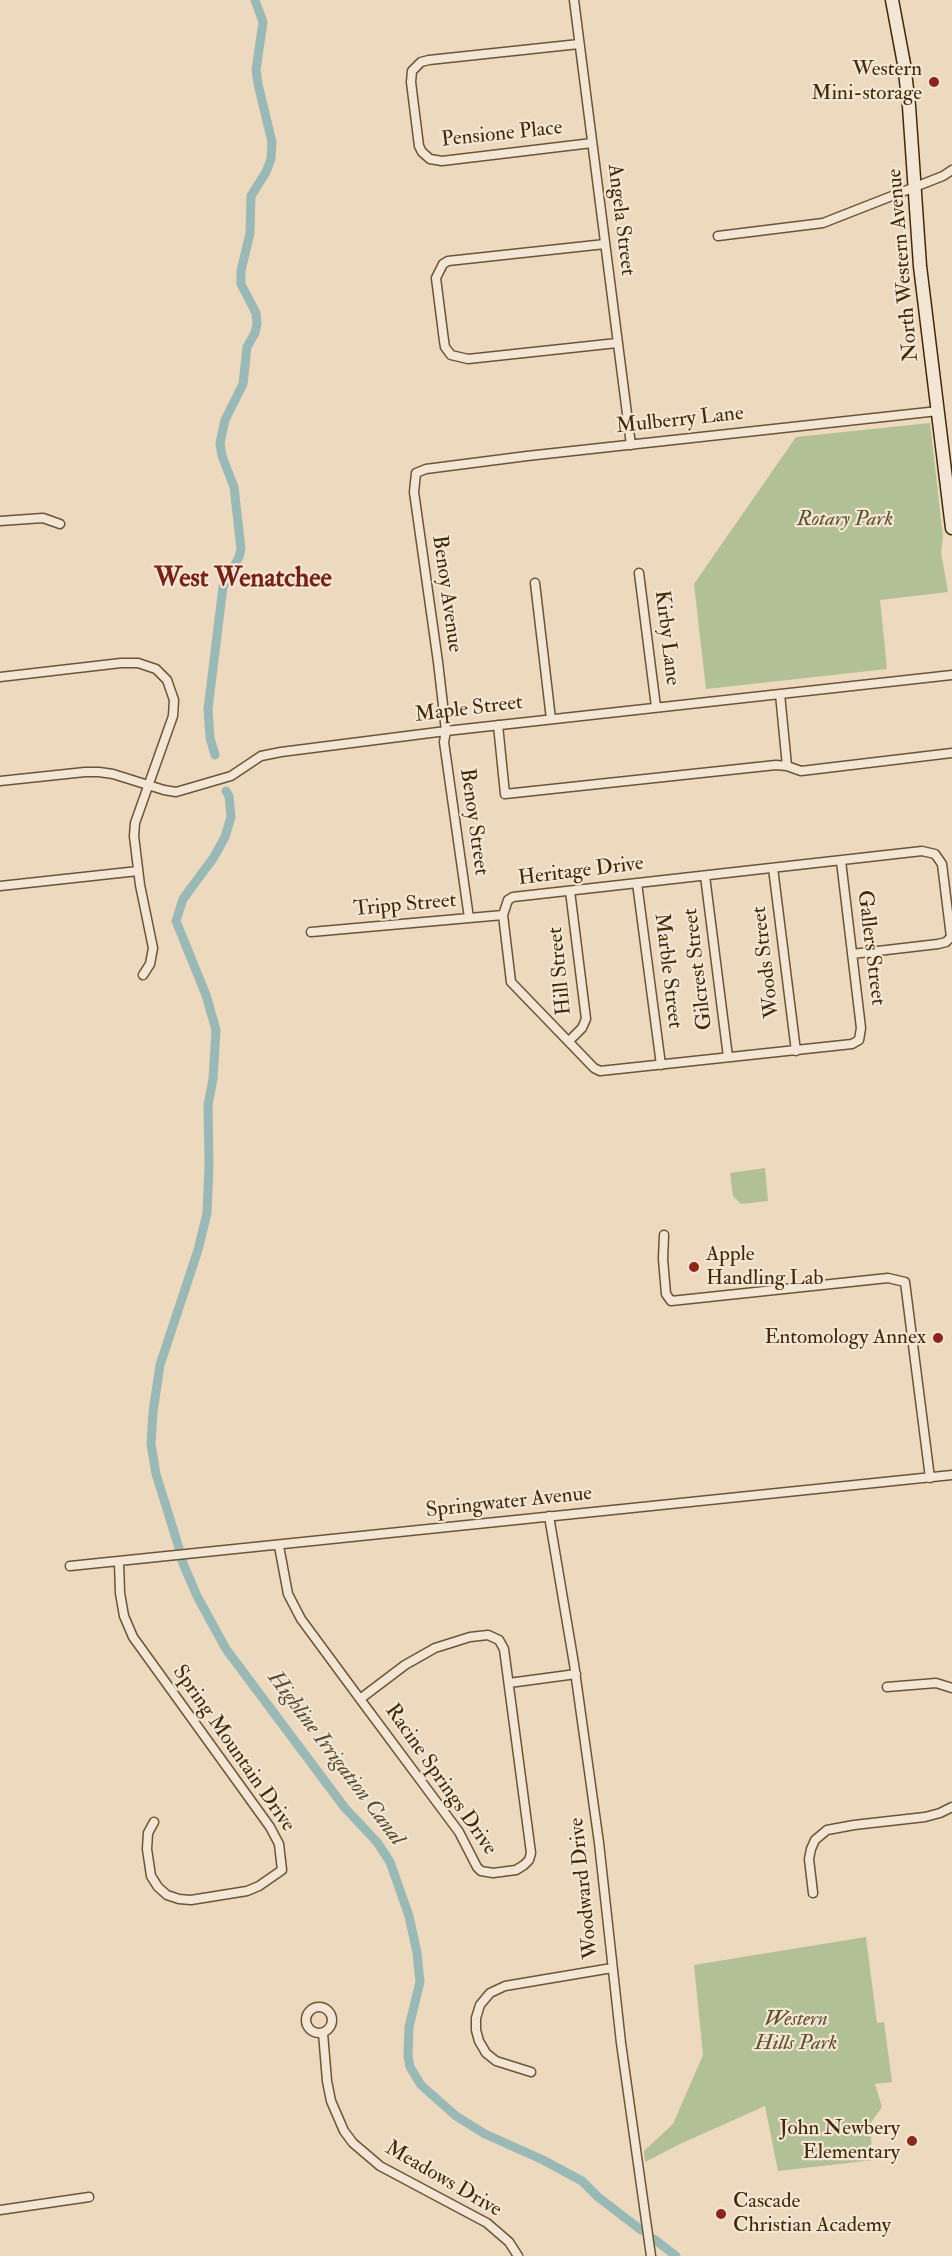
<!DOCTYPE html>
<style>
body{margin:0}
canvas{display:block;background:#ecd9be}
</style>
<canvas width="952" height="2256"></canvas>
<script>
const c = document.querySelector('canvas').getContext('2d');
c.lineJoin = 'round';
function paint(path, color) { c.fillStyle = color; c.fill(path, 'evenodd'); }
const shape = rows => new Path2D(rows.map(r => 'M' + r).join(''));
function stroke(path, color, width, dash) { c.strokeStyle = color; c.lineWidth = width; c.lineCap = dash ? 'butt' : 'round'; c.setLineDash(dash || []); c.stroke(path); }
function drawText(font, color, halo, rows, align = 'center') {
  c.font = font + ' "IM FELL Double Pica",serif'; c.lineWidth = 4.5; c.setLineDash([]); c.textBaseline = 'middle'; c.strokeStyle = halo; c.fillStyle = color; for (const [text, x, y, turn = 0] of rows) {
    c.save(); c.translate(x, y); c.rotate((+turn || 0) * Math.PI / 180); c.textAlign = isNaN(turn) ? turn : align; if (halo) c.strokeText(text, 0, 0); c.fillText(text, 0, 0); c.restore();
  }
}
const green = shape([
 [930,423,943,537,941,552,948,592,880,600,887,669,706,689,694,584,796,437],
 [765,1168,768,1201,741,1204,733,1196,730,1173],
 [866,1937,877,2023,884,2022,892,2082,875,2084,882,2107,869,2125,874,2160,778,2171,765,2106,680,2144,645,2162,644,2151,673,2124,703,2055,694,1965]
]);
const canal = shape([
 [215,755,210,738,208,709,222,595,223,587,239,557,241,549,234,487,222,456,220,443,225,420,243,384,247,347,255,333,257,324,256,313,241,284,241,271,250,233,251,196,266,172,271,159,272,142,258,84,256,70,263,22,255,0],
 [179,1548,156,1474,151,1444,153,1412,160,1365,198,1250,207,1213,209,1166,208,1105,213,1079,216,1030,206,995,176,921,183,899,214,857,225,837,231,817,229,796,226,791],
 [182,1561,197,1596,226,1649,345,1808,377,1842,390,1862,409,1916,417,1953,420,1982,409,2027,408,2056,410,2067,421,2085,456,2116,485,2134,543,2160,582,2181,598,2197,641,2230],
 [654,2239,676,2256]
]);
const street = shape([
 [574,0,631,445],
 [579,44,429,60,421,62,412,71,411,82,419,146,422,152,430,159,442,161,592,143],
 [718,236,823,223,943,176,952,170],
 [605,244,448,261,443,264,436,278,444,341,445,347,451,355,468,359,617,343],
 [0,521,43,518,60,524],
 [639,573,656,707],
 [535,583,551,719],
 [0,677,121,663,138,663,156,669,167,680,174,700,173,716,135,823,134,836,140,885,153,948,150,964,143,975],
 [780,694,787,766,801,771,952,753],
 [498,725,505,794,776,765,787,766],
 [0,781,85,772,99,772,113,774,164,790,176,792,231,776,261,756,281,752,446,731,952,675],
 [841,861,861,1028,859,1040,852,1044,600,1071,594,1068,511,982,503,915,508,900,513,897,922,851,935,854,942,864,951,937],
 [773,868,796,1051],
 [705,876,728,1057],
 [637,883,661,1065],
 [0,886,138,871],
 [469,918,444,742,446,731,438,662,414,492,416,473,426,469,527,456,938,411],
 [311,932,503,915],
 [852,954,938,944,946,942,952,936],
 [569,1041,582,1028,586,1019,570,891],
 [664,1235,663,1259,666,1294,671,1301,888,1278,905,1282,930,1478],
 [549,1516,574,1664,599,1843,621,2043,651,2256],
 [279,1546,288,1594,301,1619,360,1699,459,1832,477,1867,481,1871,493,1873,516,1870,524,1865,529,1860,531,1853,504,1649,499,1640,488,1635,470,1637,435,1648,405,1665,360,1699],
 [119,1562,120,1593,124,1616,133,1637,270,1827,279,1844,282,1870,259,1886,247,1891,191,1900,179,1899,167,1895,158,1887,151,1876,147,1849,148,1833,154,1822],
 [70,1566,952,1475],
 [509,1683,576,1674],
 [887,1687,936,1683,952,1688],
 [813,1893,809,1859,811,1849,815,1840,827,1830,854,1825,925,1817,940,1813,952,1807],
 '306 2020a13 13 0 1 1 26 0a13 13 0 1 1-26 0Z',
 [323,2033,327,2081,331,2101,344,2131,353,2143,380,2166,487,2223,509,2242,518,2256],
 [531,2072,496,2061,486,2053,479,2041,476,2030,476,2018,480,2005,490,1993,505,1986,612,1968],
 [0,2210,89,2197]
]);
const secondary = shape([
 [892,0,904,64,909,106,920,266,952,528]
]);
const markers = [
 [934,82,6,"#8f2418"],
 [694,1267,6,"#8f2418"],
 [938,1338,6,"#8f2418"],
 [912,2141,6,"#8f2418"],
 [721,2214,6,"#8f2418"]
];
const poiNames = [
 ["Western",922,70],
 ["Mini-storage",922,94],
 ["Apple",706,1255,"left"],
 ["Handling Lab",706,1279,"left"],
 ["Entomology Annex",926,1338],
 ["John Newbery",900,2129],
 ["Elementary",900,2153],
 ["Cascade",733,2202,"left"],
 ["Christian Academy",733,2226,"left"]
];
const streetNames = [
 ["Pensione Place",502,135,-6],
 ["Angela Street",620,220,83],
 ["North Western Avenue",904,265,-95],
 ["Mulberry Lane",680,421,-6],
 ["Benoy Avenue",446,594,82],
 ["Kirby Lane",666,638,83],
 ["Maple Street",469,710,-7],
 ["Benoy Street",473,822,82],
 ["Heritage Drive",581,872,-7],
 ["Tripp Street",405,906,-5],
 ["Gallers Street",870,948,83],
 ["Woods Street",767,962,-97],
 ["Gilcrest Street",699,969,-97],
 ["Hill Street",561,971,-96],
 ["Marble Street",667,971,83],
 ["Springwater Avenue",509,1503,-6],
 ["Spring Mountain Drive",233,1749,55],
 ["Racine Springs Drive",440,1780,55],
 ["Woodward Drive",585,1888,-96],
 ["Meadows Drive",443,2180,30]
];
const parkNames = [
 ["Rotary Park",845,520],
 ["Western",796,2020],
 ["Hills Park",796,2044]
];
const waterNames = [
 ["Highline Irrigation Canal",335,1759,53]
];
const districtNames = [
 ["West Wenatchee",243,580]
];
paint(green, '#b2c096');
stroke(canal, '#99b9b6', 9);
stroke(street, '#6c5534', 11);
stroke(secondary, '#412906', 15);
stroke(street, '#f3e6d5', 8);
stroke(secondary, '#f3e6d5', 12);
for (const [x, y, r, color] of markers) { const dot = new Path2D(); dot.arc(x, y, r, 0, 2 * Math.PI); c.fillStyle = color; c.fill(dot); stroke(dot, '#f3e6d5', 2); }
drawText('21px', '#412906', '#f3e6d5', poiNames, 'right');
drawText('21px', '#412906', '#f3e6d5', streetNames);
drawText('italic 21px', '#5d4f2a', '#f3e6d5', parkNames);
drawText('italic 22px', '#574d32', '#f3e6d5', waterNames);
drawText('bold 27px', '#7a1f14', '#f3e6d5', districtNames);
</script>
